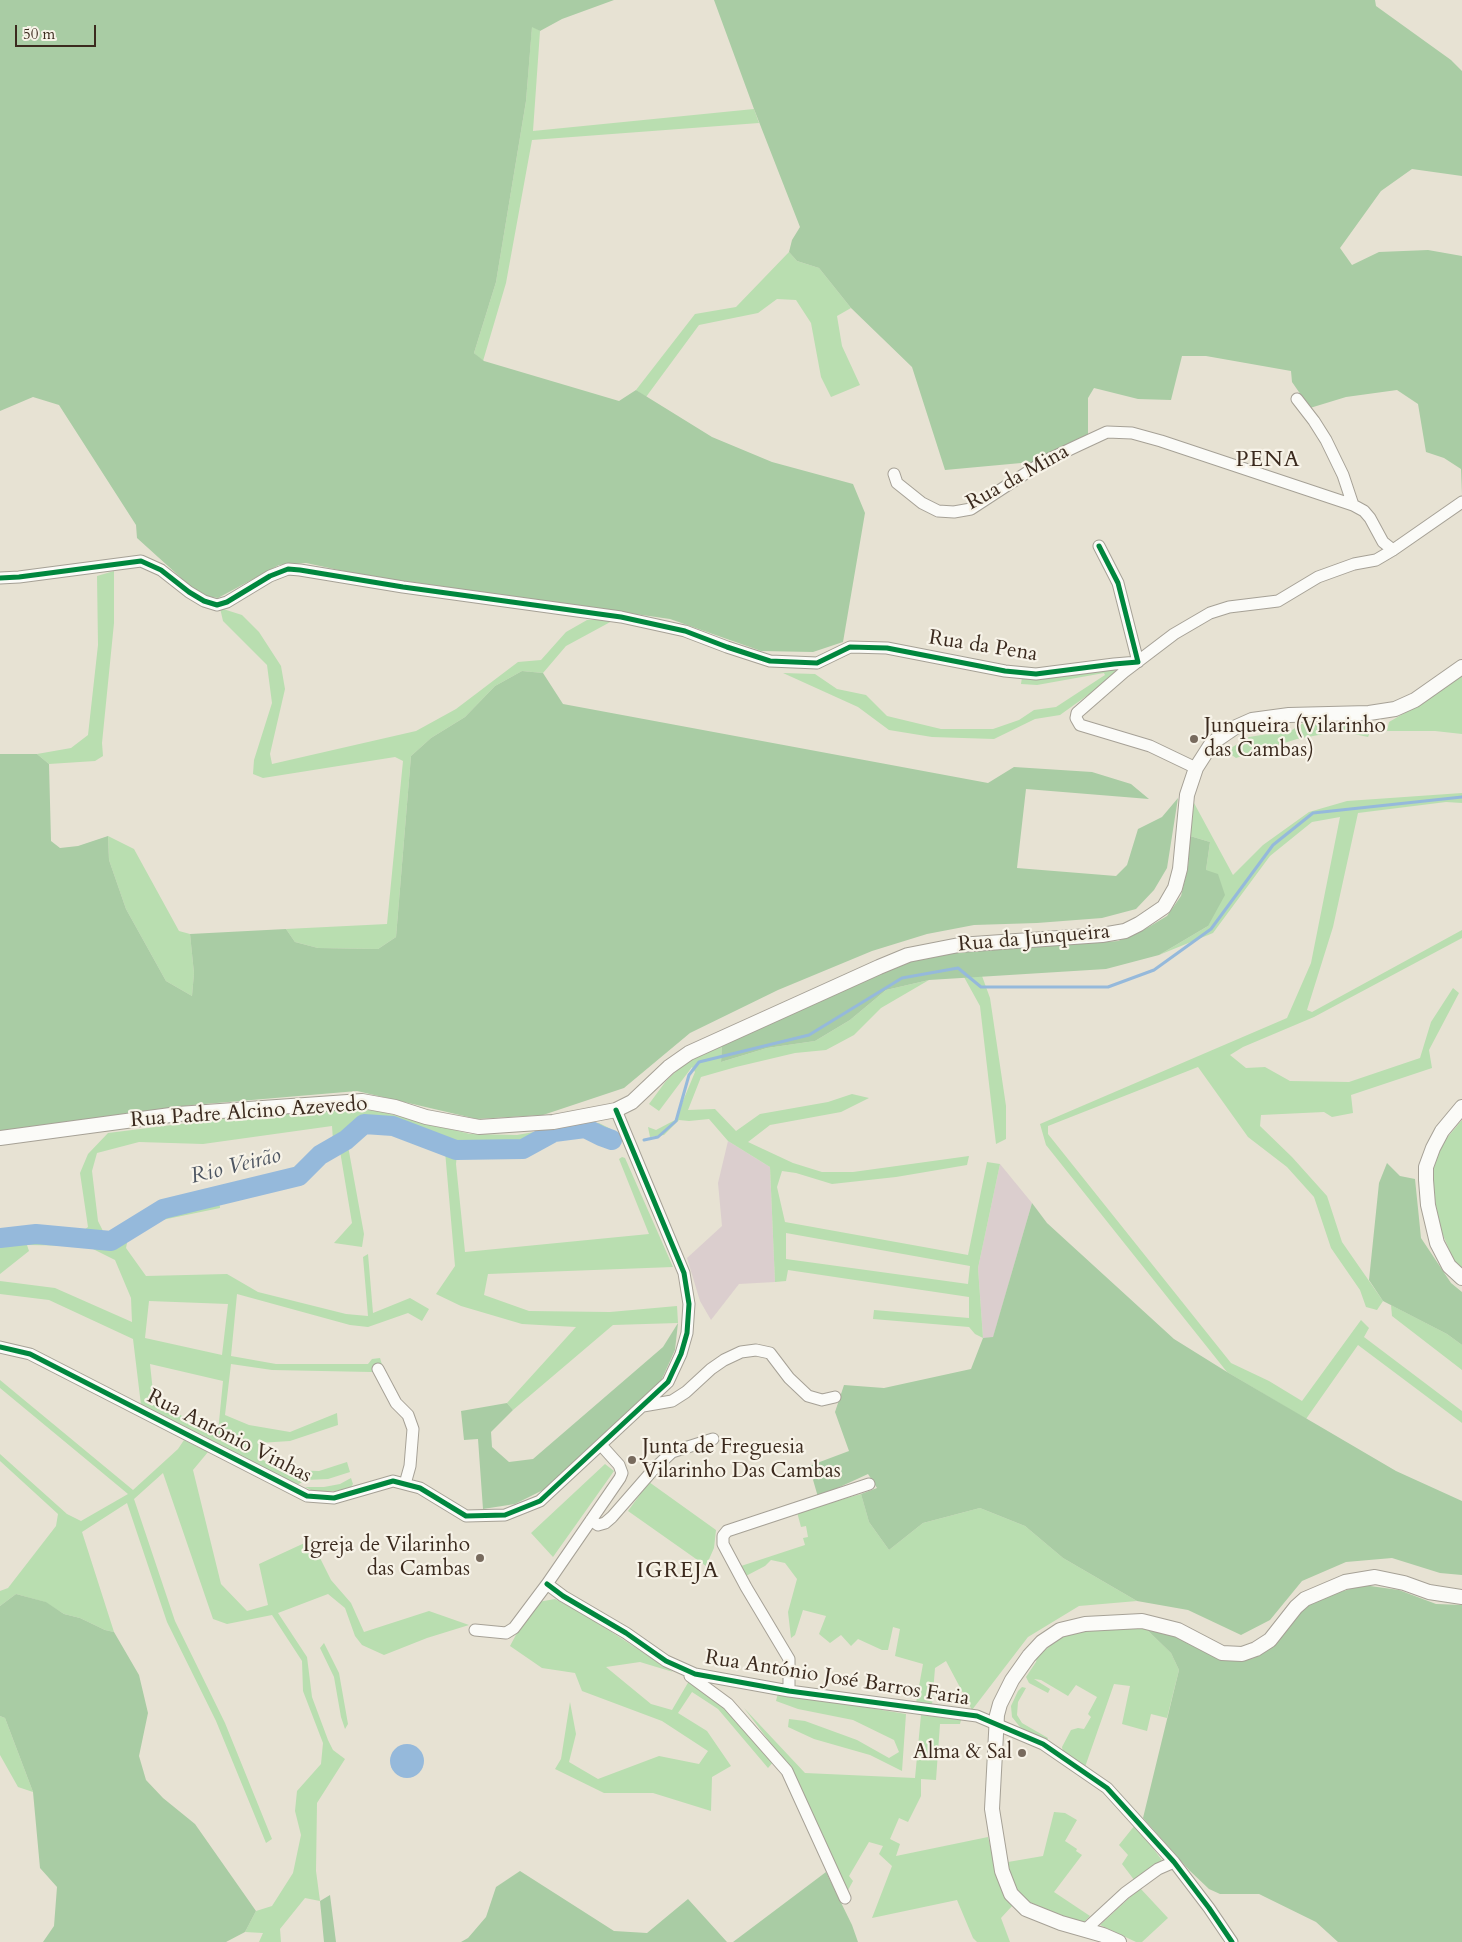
<!DOCTYPE html>
<meta charset="utf-8">
<style>
body{margin:0}
#map{position:relative;width:1462px;height:1942px;overflow:hidden;background:#e7e2d3;font-family:Cardo,serif}
canvas{display:block}
.scale{position:absolute;left:15px;top:25px;width:81px;height:22px;box-sizing:border-box;border:2px solid #3b2a1e;border-top:0;padding-left:6px;font-size:15px;line-height:18px;white-space:nowrap;color:#3b2a1e;-webkit-text-stroke:4px #f7f3e8;paint-order:stroke}
</style>
<div id="map">
<canvas width="1462" height="1942"></canvas>
<div class="scale">50 m</div>
</div>
<script>
const c = document.querySelector('canvas').getContext('2d');
c.lineJoin = 'round';
function paint(path, color) { c.fillStyle = color; c.fill(path, 'evenodd'); }
const shape = rows => new Path2D(rows.map(r => 'M' + r).join(''));
function stroke(path, color, width, dash) { c.strokeStyle = color; c.lineWidth = width; c.lineCap = dash ? 'butt' : 'round'; c.setLineDash(dash || []); c.stroke(path); }
function drawText(font, color, halo, rows, align = 'center') {
  c.font = font + ' Cardo,serif'; c.lineWidth = 4.5; c.setLineDash([]); c.textBaseline = 'middle'; c.strokeStyle = halo; c.fillStyle = color; for (const [text, x, y, turn = 0] of rows) {
    c.save(); c.translate(x, y); c.rotate((+turn || 0) * Math.PI / 180); c.textAlign = isNaN(turn) ? turn : align; if (halo) c.strokeText(text, 0, 0); c.fillText(text, 0, 0); c.restore();
  }
}
const industrial = shape([
 [728,1141,770,1167,775,1282,739,1284,711,1320,700,1301,687,1258,722,1226,718,1183],
 [1000,1164,1032,1203,993,1338,983,1338,978,1268]
]);
const green = shape([
 [532,26,540,31,533,131,754,109,759,123,532,140,506,283,483,361,474,353,496,282,526,101],
 [789,252,797,261,819,268,851,308,837,316,842,346,860,385,831,397,821,377,811,323,796,300,777,299,758,313,699,325,646,397,636,390,695,314,736,307],
 [114,571,114,623,102,743,103,756,95,761,49,764,37,754,71,748,88,735,98,645,97,576],
 [220,608,242,615,259,632,281,666,285,689,270,754,272,764,416,731,456,709,518,662,541,660,566,632,587,620,614,620,566,646,543,673,522,671,495,686,465,717,431,738,411,756,396,937,378,949,318,948,295,942,286,929,387,924,403,761,395,757,263,778,253,774,254,760,272,703,267,665,223,621],
 [1113,668,1116,672,1113,677,1060,715,1035,719,994,739,932,737,889,730,858,707,783,673,815,674,837,689,866,695,887,716,941,729,993,729,1019,720,1034,710,1056,707,1105,675,1104,673,1037,685,1021,684,1022,677],
 [1462,672,1462,734,1435,731,1387,731,1389,722,1432,697],
 [1343,720,1371,730,1368,737,1340,731,1297,739,1236,758,1226,751,1249,737,1292,730,1305,722],
 [1462,793,1462,803,1446,802,1358,813,1333,927,1307,1010,1312,1012,1462,930,1462,938,1314,1017,1243,1047,1230,1055,1246,1068,1265,1067,1290,1081,1349,1082,1420,1058,1431,1022,1453,988,1459,993,1429,1050,1432,1068,1351,1095,1353,1113,1332,1117,1324,1112,1261,1115,1260,1126,1292,1157,1327,1196,1342,1242,1383,1301,1377,1310,1366,1307,1360,1290,1331,1248,1314,1197,1287,1167,1248,1137,1198,1067,1048,1126,1048,1134,1231,1363,1269,1381,1302,1401,1361,1320,1369,1328,1364,1337,1462,1411,1462,1423,1358,1345,1306,1419,1227,1372,1046,1145,1040,1124,1287,1018,1311,963,1340,817,1312,822,1270,856,1213,933,1159,955,1208,926,1206,870,1210,842,1190,836,1194,803,1233,875,1263,845,1309,812,1347,801],
 [108,836,134,849,179,931,190,934,194,973,192,996,166,981,126,909,109,860],
 [982,976,990,998,1006,1106,1006,1139,996,1144,980,1006,964,977],
 [929,980,881,1008,854,1035,826,1050,795,1053,736,1067,701,1077,688,1110,715,1109,736,1131,760,1114,828,1102,852,1094,869,1098,841,1112,770,1125,748,1142,793,1163,822,1172,853,1172,969,1156,967,1165,896,1177,832,1184,796,1173,782,1171,777,1187,785,1222,968,1255,987,1162,1000,1164,978,1268,983,1338,975,1334,969,1327,873,1319,874,1310,969,1318,969,1297,788,1270,786,1281,775,1282,770,1167,728,1141,709,1119,689,1121,679,1120,664,1135,650,1137,648,1127,656,1130,675,1120,695,1072,692,1067,659,1111,649,1104,666,1081,692,1056,722,1044,721,1062,767,1048,815,1041,850,1020,886,990],
 [786,1233,970,1266,968,1284,786,1259],
 [355,1109,378,1111,470,1134,517,1135,585,1123,599,1123,611,1129,620,1144,617,1148,611,1147,598,1137,582,1134,542,1142,524,1155,457,1154,456,1164,465,1252,649,1234,619,1159,622,1157,625,1158,673,1267,488,1274,484,1295,529,1311,610,1312,677,1306,678,1323,613,1325,513,1410,507,1403,576,1327,522,1324,461,1306,436,1294,455,1266,445,1151,405,1136,379,1130,358,1133,348,1146,364,1234,362,1247,334,1243,352,1223,340,1151,317,1162,290,1187,229,1199,228,1187,287,1173,313,1152,333,1140,332,1126,203,1144,139,1142,97,1153,92,1171,98,1221,104,1233,115,1233,158,1205,219,1197,220,1208,162,1220,128,1238,126,1248,146,1276,227,1274,258,1292,346,1314,368,1316,363,1257,368,1254,373,1313,410,1298,429,1309,422,1321,408,1313,368,1327,350,1325,237,1294,231,1356,276,1364,368,1364,372,1359,380,1358,384,1371,371,1372,272,1370,231,1364,225,1415,249,1425,290,1432,337,1413,338,1425,290,1441,259,1443,261,1459,284,1470,319,1471,347,1462,350,1472,328,1479,306,1480,297,1485,251,1462,206,1437,141,1405,133,1339,49,1300,0,1294,0,1281,55,1288,132,1322,131,1298,115,1260,87,1246,27,1245,29,1251,0,1274,0,1231,27,1228,80,1233,88,1227,80,1173,88,1154,108,1133,252,1115],
 [149,1301,228,1304,222,1355,145,1338],
 [150,1364,223,1381,218,1432,214,1433,154,1401],
 [1462,1120,1462,1271,1456,1266,1440,1228,1431,1178,1440,1146],
 [1391,1305,1447,1334,1462,1345,1462,1370,1392,1316],
 [0,1380,133,1490,178,1449,184,1440,208,1452,193,1470,221,1584,247,1611,268,1605,259,1564,311,1540,331,1580,351,1603,364,1632,429,1611,469,1625,427,1638,384,1655,362,1645,355,1636,345,1608,328,1594,278,1613,307,1657,312,1697,328,1740,333,1750,345,1759,317,1803,316,1871,320,1901,305,1898,280,1929,281,1942,259,1942,263,1933,245,1932,256,1911,272,1906,293,1873,301,1835,295,1811,297,1791,321,1764,323,1743,303,1691,302,1661,272,1615,227,1624,213,1619,163,1473,134,1499,175,1621,225,1723,272,1839,266,1843,216,1721,167,1622,127,1503,82,1532,114,1632,105,1630,80,1618,64,1614,45,1602,16,1594,0,1606,0,1591,8,1588,56,1526,58,1514,0,1461,0,1454,67,1514,81,1521,128,1494,0,1388],
 [605,1464,614,1471,553,1557,531,1533],
 [351,1478,353,1484,351,1487,336,1491,313,1491,305,1487,324,1487,340,1484],
 [649,1482,716,1530,714,1548,706,1566,628,1511],
 [861,1494,869,1522,889,1550,923,1523,980,1508,1025,1526,1063,1558,1137,1601,1079,1606,1028,1637,972,1710,946,1661,935,1668,932,1705,916,1703,923,1664,895,1656,900,1629,893,1627,888,1650,882,1650,858,1639,851,1646,841,1635,830,1643,819,1634,826,1616,803,1610,795,1635,791,1638,788,1612,797,1579,785,1563,771,1560,765,1566,744,1577,738,1567,805,1545,803,1538,808,1537,806,1526,801,1527,797,1512],
 [555,1599,584,1614,673,1672,640,1662,606,1667,651,1704,672,1710,689,1681,723,1704,774,1761,768,1768,718,1709,692,1692,678,1713,707,1731,731,1766,712,1777,711,1811,653,1793,604,1793,555,1769,561,1759,570,1702,576,1734,569,1762,598,1779,659,1756,699,1764,708,1751,662,1721,582,1691,575,1673,542,1668,510,1646,518,1631,538,1602],
 [1143,1626,1171,1653,1179,1670,1167,1718,1151,1714,1147,1731,1122,1724,1130,1686,1114,1684,1085,1767,1063,1752,1062,1747,1071,1730,1078,1728,1084,1729,1091,1717,1088,1714,1097,1697,1076,1685,1068,1696,1041,1680,1034,1679,1050,1689,1048,1693,1029,1683,1026,1677,1036,1662,1037,1657,1063,1635,1085,1629],
 [324,1643,339,1673,348,1724,345,1729,341,1717,334,1677,320,1648],
 [1022,1687,1026,1688,1018,1702,1017,1715,1022,1723,1048,1738,1046,1742,1020,1727,1012,1717,1011,1706,1018,1691],
 [778,1693,906,1714,902,1771,870,1755,814,1739,788,1727,789,1719,805,1721,857,1740,889,1758,899,1752,894,1740,853,1720,798,1709,776,1701],
 [744,1708,805,1773,915,1778,921,1715,961,1720,960,1724,940,1724,936,1780,921,1779,921,1796,908,1822,899,1818,890,1839,900,1844,896,1856,988,1837,1000,1886,1013,1905,1001,1918,1010,1942,977,1942,973,1938,957,1900,872,1918,892,1866,879,1854,883,1846,869,1842,849,1876,853,1881,847,1892,791,1770],
 [0,1716,5,1718,33,1792,18,1787,0,1755],
 [1054,1812,1065,1813,1077,1820,1065,1841,1077,1849,1076,1851,1082,1855,1054,1892,1090,1916,1083,1923,1047,1913,1026,1904,1013,1886,1008,1862,1043,1856],
 [1135,1825,1162,1860,1135,1881,1122,1864,1128,1855,1119,1845],
 [1140,1888,1168,1918,1142,1942,1136,1942,1100,1925]
]);
const forest = shape([
 [0,0,614,0,562,19,540,31,532,27,526,101,496,282,474,353,484,361,619,401,636,390,712,437,772,462,853,484,865,513,843,642,813,652,761,651,670,619,362,575,306,563,279,565,218,598,200,595,137,538,136,525,59,405,33,397,0,411],
 [714,0,1375,0,1376,6,1451,60,1462,71,1462,176,1412,169,1381,191,1340,248,1352,265,1379,252,1428,250,1462,256,1462,494,1461,469,1444,458,1426,452,1418,404,1397,390,1346,397,1310,408,1292,382,1291,371,1206,356,1182,356,1171,400,1138,399,1094,388,1088,398,1088,435,1032,462,945,470,912,367,851,308,819,268,797,261,789,252,792,240,800,227,754,109],
 [522,671,543,673,563,704,988,783,1014,767,1092,772,1131,784,1149,799,1026,789,1017,868,1116,876,1127,865,1138,829,1162,817,1178,798,1167,868,1154,890,1136,909,1102,918,1037,923,974,925,927,934,872,951,778,990,690,1033,624,1088,543,1115,477,1119,357,1091,193,1105,0,1131,0,754,37,754,49,764,51,841,60,848,78,846,108,836,109,860,126,909,166,981,192,996,194,973,190,934,286,929,295,942,318,948,378,949,396,937,411,756,431,738,465,717,495,686],
 [1190,836,1210,842,1206,870,1218,874,1225,895,1208,926,1159,955,1106,969,929,980,886,990,850,1020,815,1041,767,1048,721,1062,722,1044,893,966,942,954,983,948,1063,945,1118,941,1147,928,1167,916,1181,896,1188,867],
 [1387,1163,1400,1176,1415,1179,1421,1238,1451,1283,1462,1292,1462,1345,1447,1334,1383,1301,1369,1280,1379,1183],
 [1032,1203,1047,1223,1174,1339,1227,1372,1396,1471,1462,1501,1462,1575,1440,1573,1392,1558,1346,1562,1302,1581,1270,1620,1241,1635,1188,1610,1137,1601,1063,1558,1025,1526,980,1508,923,1523,889,1550,869,1522,861,1494,877,1488,868,1474,818,1497,809,1466,849,1451,835,1412,844,1385,884,1388,971,1369,983,1338,993,1337],
 [678,1323,675,1350,661,1381,545,1489,515,1504,483,1509,478,1439,464,1440,461,1411,507,1403,513,1410,491,1432,492,1447,509,1462,533,1459,663,1347],
 [1363,1585,1399,1590,1436,1604,1462,1605,1462,1942,1338,1942,1316,1922,1259,1894,1220,1894,1209,1889,1189,1870,1143,1818,1179,1670,1171,1653,1143,1626,1162,1630,1229,1661,1254,1658,1283,1632,1301,1609,1327,1596],
 [16,1594,46,1602,64,1614,80,1618,105,1630,114,1632,139,1675,148,1713,139,1756,146,1780,163,1798,195,1824,256,1911,245,1932,226,1942,43,1942,54,1926,57,1887,40,1868,33,1792,5,1718,0,1716,0,1606],
 [520,1871,614,1931,647,1933,688,1899,727,1942,461,1942,468,1938,486,1917,496,1887],
 [826,1872,852,1925,858,1942,733,1942],
 [330,1895,336,1942,324,1942,320,1901]
]);
const water = shape([
 '390 1761a17 17 0 1 1 34 0a17 17 0 1 1-34 0Z'
]);
const stream = shape([
 [644,1140,658,1137,676,1121,689,1075,699,1062,809,1035,902,978,958,968,981,987,1108,987,1154,970,1211,929,1273,845,1313,813,1462,797]
]);
const river = shape([
 [0,1238,36,1234,111,1241,163,1209,299,1176,320,1155,346,1140,364,1124,393,1126,456,1150,523,1149,554,1132,585,1128,601,1136,612,1140]
]);
const minor = shape([
 [1297,399,1314,421,1326,440,1343,475,1353,505],
 [894,474,897,483,922,503,938,511,954,512,971,509,1043,462,1079,445,1107,432,1132,433,1161,441,1353,505,1364,511,1370,518,1383,542,1393,550],
 [0,578,19,577,141,561,161,570,189,592,204,601,217,605,227,602,270,576,288,569,300,570,403,587,621,617,685,631,727,647,770,661,817,663,850,647,887,648,1005,671,1036,674,1114,664,1138,662,1118,583,1099,546],
 [1196,768,1150,746,1080,725,1076,718,1077,713,1124,672,1174,634,1210,613,1229,607,1278,601,1318,577,1354,564,1376,560,1393,550,1462,502],
 [0,1347,30,1354,307,1496,334,1498,393,1481,420,1488,466,1516,505,1515,540,1501,668,1382,681,1354,687,1333,689,1304,684,1273,616,1110],
 [378,1369,396,1403,408,1415,413,1429,410,1466,405,1484],
 [643,1406,672,1401,686,1392,711,1369,724,1360,741,1352,756,1350,770,1353,789,1378,808,1396,822,1400,835,1397],
 [591,1520,598,1525,605,1523,612,1517,653,1470,672,1452,713,1439],
 [547,1584,563,1596,626,1633,666,1661,695,1674,789,1691,977,1716,1043,1744,1107,1788,1174,1862,1209,1908,1232,1942],
 [475,1630,506,1633,514,1628,547,1584,620,1478,622,1473,619,1465,601,1445],
 [690,1676,728,1704,787,1771,845,1898],
 [789,1691,789,1659,746,1587,723,1544,723,1536,727,1531,869,1484],
 [1086,1929,1125,1893,1158,1869,1174,1862]
]);
const major = shape([
 [1462,1107,1442,1131,1433,1148,1426,1167,1426,1180,1428,1205,1437,1243,1449,1266,1462,1278],
 [0,1138,178,1114,362,1101,395,1107,426,1117,479,1127,553,1122,616,1110,632,1102,669,1067,689,1053,879,967,908,955,959,945,1102,935,1125,931,1139,924,1164,907,1175,888,1180,869,1187,795,1196,768,1212,743,1234,728,1252,720,1289,715,1369,713,1395,709,1415,700,1462,667],
 [1119,1942,1103,1935,1061,1923,1026,1909,1011,1894,1002,1871,992,1809,997,1715,1000,1704,1012,1680,1029,1656,1042,1642,1060,1630,1085,1624,1142,1621,1178,1630,1222,1653,1242,1654,1256,1649,1270,1640,1296,1607,1305,1599,1345,1582,1375,1577,1404,1583,1429,1592,1462,1597]
]);
const cycleway = shape([
 [0,578,19,577,141,561,161,570,189,592,204,601,217,605,227,602,270,576,288,569,300,570,403,587,621,617,685,631,727,647,770,661,817,663,850,647,887,648,1005,671,1036,674,1114,664,1138,662,1118,583,1099,546],
 [0,1347,30,1354,307,1496,334,1498,393,1481,420,1488,466,1516,505,1515,540,1501,668,1382,681,1354,687,1333,689,1304,684,1273,616,1110],
 [547,1584,563,1596,626,1633,666,1661,695,1674,789,1691,977,1716,1043,1744,1107,1788,1174,1862,1209,1908,1232,1942]
]);
const markers = [
 [1194,739,5,"#776a5d"],
 [632,1460,5,"#776a5d"],
 [480,1558,5,"#776a5d"],
 [1022,1753,5,"#776a5d"]
];
const streetNames = [
 ["Rua da Mina",1018,478,-29],
 ["Rua da Pena",983,647,9],
 ["Rua da Junqueira",1034,939,-5],
 ["Rua Padre Alcino Azevedo",249,1113,-4],
 ["Rua António Vinhas",229,1437,27],
 ["Rua António José Barros Faria",837,1679,9]
];
const poiNames = [
 ["Junqueira (Vilarinho",1204,727],
 ["das Cambas)",1204,751],
 ["Junta de Freguesia",642,1448],
 ["Vilarinho Das Cambas",642,1472],
 ["Igreja de Vilarinho",470,1546,"right"],
 ["das Cambas",470,1570,"right"],
 ["Alma & Sal",1012,1753,"right"]
];
const neighbourhoodNames = [
 ["PENA",1268,461],
 ["IGREJA",678,1572]
];
const waterNames = [
 ["Rio Veirão",236,1167,-14]
];
paint(industrial, '#dbcece');
paint(green, '#b9deb0');
paint(forest, '#a9cca4');
paint(water, '#95b9db');
stroke(stream, '#95b9db', 3);
stroke(river, '#95b9db', 20);
stroke(minor, '#a6a196', 13);
stroke(major, '#a6a196', 16);
stroke(minor, '#fbfbf8', 11);
stroke(major, '#fbfbf8', 14);
stroke(cycleway, '#00873e', 5);
for (const [x, y, r, color] of markers) { const dot = new Path2D(); dot.arc(x, y, r, 0, 2 * Math.PI); c.fillStyle = color; c.fill(dot); stroke(dot, '#f7f3e8', 2); }
drawText('21px', '#3b2a1e', '#f7f3e8', streetNames);
drawText('21px', '#3b2a1e', '#f7f3e8', poiNames, 'left');
c.letterSpacing = '1px';
drawText('22px', '#3b2a1e', '#f7f3e8', neighbourhoodNames);
c.letterSpacing = '0px';
drawText('italic 22px', '#4e5662', '#f7f3e8', waterNames);
</script>
